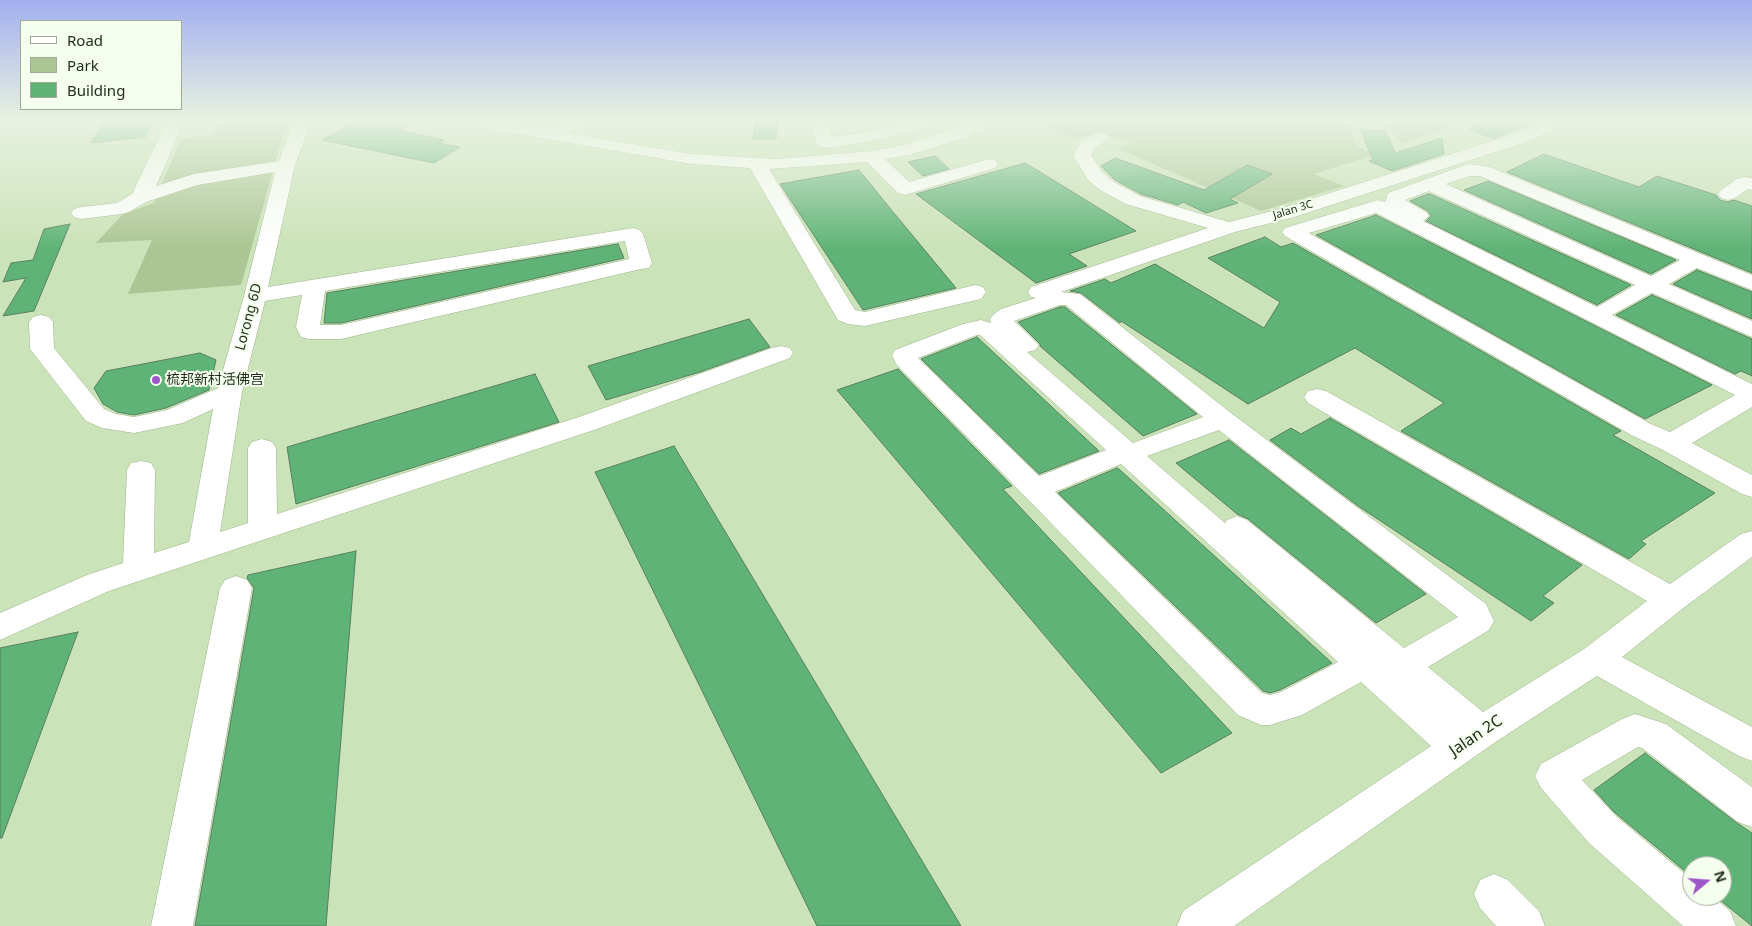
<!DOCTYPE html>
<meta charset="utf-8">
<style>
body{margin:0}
#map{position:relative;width:1752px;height:926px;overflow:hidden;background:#cbe3b9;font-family:"Noto Sans",sans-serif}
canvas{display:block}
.legend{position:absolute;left:20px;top:20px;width:162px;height:90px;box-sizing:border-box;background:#f5ffed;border:1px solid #a2ab9a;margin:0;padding:6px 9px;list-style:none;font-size:15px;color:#252e1e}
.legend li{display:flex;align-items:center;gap:10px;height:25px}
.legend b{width:25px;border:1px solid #a2ab9a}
.north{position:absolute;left:1682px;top:856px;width:50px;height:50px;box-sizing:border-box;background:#f5ffed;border:1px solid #a2ab9a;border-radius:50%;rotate:72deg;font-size:14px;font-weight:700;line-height:20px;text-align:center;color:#252e1e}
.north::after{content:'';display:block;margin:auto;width:18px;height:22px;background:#9f56c9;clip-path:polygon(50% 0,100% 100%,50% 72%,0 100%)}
</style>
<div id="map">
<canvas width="1752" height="926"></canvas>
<ul class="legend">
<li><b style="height:6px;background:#fff"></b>Road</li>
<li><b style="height:14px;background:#abc694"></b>Park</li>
<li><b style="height:14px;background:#5fb376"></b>Building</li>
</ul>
<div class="north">N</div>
</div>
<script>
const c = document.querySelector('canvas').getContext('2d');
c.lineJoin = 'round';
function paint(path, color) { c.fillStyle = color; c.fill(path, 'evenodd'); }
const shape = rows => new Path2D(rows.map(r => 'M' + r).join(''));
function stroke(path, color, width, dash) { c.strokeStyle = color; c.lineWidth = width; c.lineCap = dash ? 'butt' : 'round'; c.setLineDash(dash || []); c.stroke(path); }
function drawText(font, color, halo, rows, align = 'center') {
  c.font = font + ' "Noto Sans","Noto Sans SC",sans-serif'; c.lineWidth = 4; c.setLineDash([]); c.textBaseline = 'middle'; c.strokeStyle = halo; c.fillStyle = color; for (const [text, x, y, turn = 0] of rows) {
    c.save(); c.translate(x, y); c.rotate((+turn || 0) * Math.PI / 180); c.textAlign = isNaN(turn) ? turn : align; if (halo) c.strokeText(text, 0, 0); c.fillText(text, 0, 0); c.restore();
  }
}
const green = shape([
 [227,119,290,119,285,128,241,285,128,294,152,240,96,243,123,214,154,203,181,139,212,135],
 [1035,119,1348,119,1356,145,1374,155,1314,174,1344,186,1261,211,1119,149,1131,142,1099,133,1073,139],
 [1380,119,1476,119,1402,144]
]);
const building = shape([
 [105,119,154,119,145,137,91,143,105,119],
 [360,119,417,119,398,130,444,140,438,143,460,147,434,163,322,140,360,119],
 [756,119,778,119,776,139,753,139,756,119],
 [1491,119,1501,119,1538,120,1494,139,1468,129,1491,119],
 [1360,129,1386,131,1395,153,1442,138,1444,154,1392,171,1369,161,1373,160,1360,129],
 [1544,154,1639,187,1657,176,1716,195,1720,200,1727,202,1734,200,1752,206,1752,273,1507,172,1544,154],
 [935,156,949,169,923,176,908,162,935,156],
 [1115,158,1204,190,1247,165,1272,174,1230,199,1238,203,1206,213,1183,202,1178,205,1141,194,1115,180,1101,166,1115,158],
 [1025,163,1037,170,1136,231,1069,254,1087,266,1036,283,916,194,1025,163],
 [859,170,889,207,956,288,863,310,780,184,859,170],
 [1488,181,1676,260,1651,274,1464,190,1488,181],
 [1428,194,1430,194,1631,285,1597,305,1426,221,1431,216,1428,211,1410,201,1428,194],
 [1376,215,1712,385,1645,419,1316,235,1376,215],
 [70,224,34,311,3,316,26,278,3,282,11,263,33,260,44,229,70,224],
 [1265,237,1281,247,1293,243,1621,431,1613,435,1715,493,1641,541,1646,544,1629,559,1401,431,1444,403,1355,348,1248,404,1121,321,1120,323,1081,293,1070,291,1105,279,1111,283,1155,264,1264,328,1280,302,1208,258,1265,237],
 [618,244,624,258,341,323,324,323,327,293,618,244],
 [1697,270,1752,292,1752,319,1673,284,1697,270],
 [1652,295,1752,339,1752,376,1741,371,1735,374,1616,315,1652,295],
 [1060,307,1065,307,1197,414,1143,436,1040,346,1040,344,1018,322,1060,307],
 [749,319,770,347,700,372,606,400,588,366,749,319],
 [977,337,1099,451,1039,474,921,359,977,337],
 [200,353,216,360,209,390,166,408,134,415,117,412,103,404,94,388,106,371,200,353],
 [898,369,1012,486,1003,489,1232,733,1161,773,837,390,898,369],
 [535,374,559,422,296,504,287,447,535,374],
 [1330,418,1582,565,1543,596,1554,603,1531,621,1358,506,1270,440,1291,428,1301,434,1330,418],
 [1229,440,1426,594,1376,623,1248,519,1237,514,1176,463,1229,440],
 [674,446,961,926,817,926,595,472,674,446],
 [1117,468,1119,469,1332,663,1280,690,1270,693,1263,691,1058,493,1117,468],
 [356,551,326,926,195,926,254,588,247,578,248,575,356,551],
 [78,632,2,838,0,838,0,648,78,632],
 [1645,753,1737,823,1752,833,1752,926,1715,896,1722,896,1722,866,1692,866,1692,877,1614,812,1594,790,1645,753]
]);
const minor = shape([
 [168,119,185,119,156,186,194,174,279,161,295,119,312,119,295,165,268,287,633,228,640,230,643,234,652,263,649,268,641,269,341,339,309,339,301,337,296,327,302,295,265,301,242,392,220,532,248,523,248,448,252,442,262,439,272,442,276,448,277,514,579,417,772,348,781,346,790,348,793,353,790,358,597,429,109,591,0,640,0,613,87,575,123,563,127,470,131,463,141,461,151,463,155,470,154,553,189,542,213,409,183,423,134,433,102,428,86,421,30,349,29,322,33,317,41,315,49,317,53,322,54,348,104,409,116,414,134,417,167,410,218,388,244,296,275,172,197,185,146,202,129,212,122,214,81,219,74,217,71,213,74,209,81,207,117,203,132,194,168,119],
 [625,241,629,259,341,325,320,325,325,291,625,241],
 [452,119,492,119,547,129,574,119,600,119,598,123,569,133,691,154,776,159,871,151,904,145,957,128,974,119,995,119,993,123,969,136,913,154,885,159,909,182,989,159,995,160,998,164,995,168,905,195,898,193,867,162,769,169,855,310,865,312,975,285,983,287,986,292,981,299,865,326,848,324,838,320,835,315,750,168,691,164,460,124,454,123,452,119],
 [810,119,827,119,832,137,865,132,915,119,945,119,943,123,865,142,828,148,819,146,816,142,810,119],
 [1542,119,1561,119,1546,133,1520,144,1294,217,1235,232,1061,292,1080,294,1231,413,1486,604,1494,621,1489,630,1428,667,1483,712,1584,649,1647,601,1308,403,1304,397,1308,391,1317,389,1326,391,1670,584,1741,534,1752,531,1752,557,1682,609,1622,657,1752,727,1752,761,1739,756,1597,676,1494,743,1234,926,1177,926,1183,911,1431,746,1361,682,1302,715,1270,725,1261,725,1238,715,896,364,892,355,895,350,963,324,981,320,991,323,990,319,994,314,1001,309,1036,298,1031,297,1028,292,1031,287,1208,228,1126,204,1100,190,1088,180,1073,155,1082,141,1094,134,1100,133,1106,134,1109,138,1095,148,1091,155,1102,172,1114,182,1140,196,1229,222,1280,209,1508,136,1534,125,1542,119],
 [1060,305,1066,305,1203,417,1133,443,1027,352,1035,350,1039,345,1014,321,1060,305],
 [977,335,980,335,1106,450,1039,476,918,358,977,335],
 [1219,430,1458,617,1404,648,1247,520,1237,516,1227,520,1225,523,1147,456,1219,430],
 [1121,464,1338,662,1281,692,1270,695,1262,693,1055,492,1121,464],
 [1468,164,1490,167,1752,275,1752,290,1697,268,1669,284,1752,321,1752,337,1652,293,1612,315,1752,384,1752,407,1692,443,1752,475,1752,497,1742,494,1661,449,1633,436,1285,236,1282,232,1285,228,1371,202,1378,200,1385,202,1388,193,1468,164],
 [1470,176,1480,176,1680,260,1651,276,1446,184,1470,176],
 [1429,191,1635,285,1597,307,1423,221,1429,216,1426,212,1405,200,1429,191],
 [1376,213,1735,395,1670,432,1651,424,1309,233,1376,213],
 [1744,177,1752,178,1752,190,1748,189,1735,198,1728,200,1721,198,1718,194,1721,190,1737,179,1744,177],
 [236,576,247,580,252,588,193,926,151,926,220,588,225,580,236,576],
 [1635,714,1666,724,1752,787,1752,827,1738,822,1642,748,1638,747,1582,780,1617,817,1692,880,1692,896,1712,896,1730,911,1736,926,1683,926,1589,843,1541,788,1535,776,1541,764,1622,719,1635,714],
 [1494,874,1508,880,1539,911,1545,926,1496,926,1480,908,1474,894,1480,880,1494,874]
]);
const markers = [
 [156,380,5,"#9f56c9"]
];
const farStreetnames = [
 ["Jalan 3C",1293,210,-17]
];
const streetNames = [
 ["Lorong 6D",249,317,-75]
];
const poiNames = [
 ["梳邦新村活佛宫",166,380]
];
const nearStreetnames = [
 ["Jalan 2C",1476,736,-34]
];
paint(green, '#abc694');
paint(building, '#5fb376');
stroke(building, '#597f61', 1);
stroke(minor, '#9db38a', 1);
paint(minor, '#fff');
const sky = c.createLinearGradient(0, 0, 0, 249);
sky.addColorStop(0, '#a2afef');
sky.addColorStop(0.48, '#e8f2e0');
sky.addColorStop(1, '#e8f2e000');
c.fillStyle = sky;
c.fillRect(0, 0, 1752, 249);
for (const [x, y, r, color] of markers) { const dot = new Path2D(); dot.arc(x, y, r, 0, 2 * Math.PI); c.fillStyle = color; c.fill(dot); stroke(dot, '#f5ffed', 2); }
drawText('11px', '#252e1e', '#f5ffed', farStreetnames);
drawText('14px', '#252e1e', '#f5ffed', streetNames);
drawText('14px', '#252e1e', '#f5ffed', poiNames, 'left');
drawText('16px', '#252e1e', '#f5ffed', nearStreetnames);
</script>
